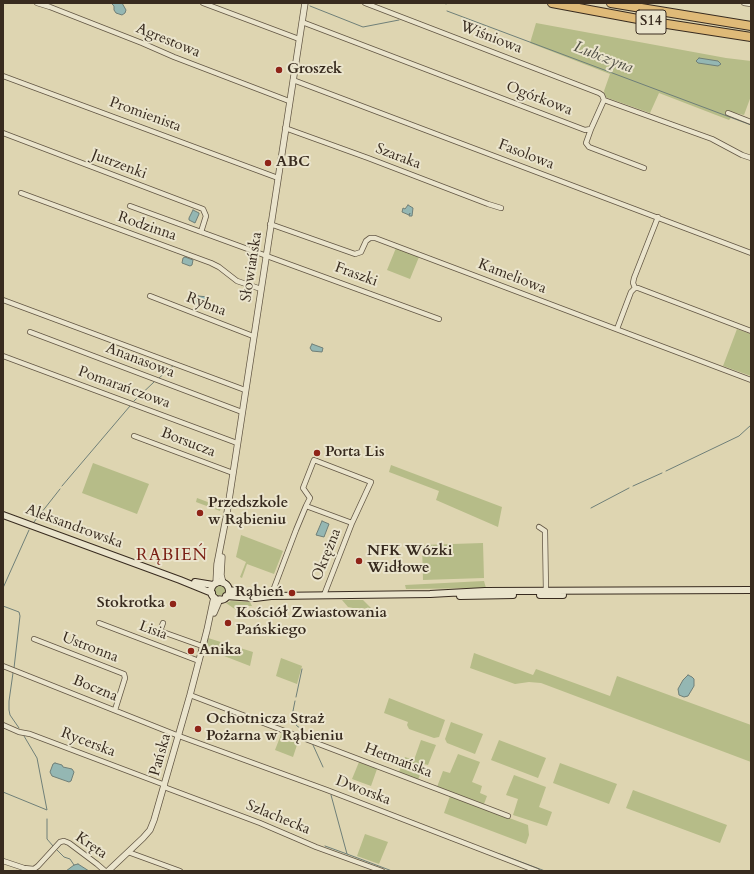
<!DOCTYPE html>
<meta charset="utf-8">
<style>
body{margin:0}
#map{position:relative;width:754px;height:874px;overflow:hidden;background:#ded5b1;font-family:Cardo,serif}
canvas{display:block}
.frame{position:absolute;inset:0;border:4px solid #382b1f;pointer-events:none}
</style>
<div id="map">
<canvas width="754" height="874"></canvas>
<div class="frame"></div>
</div>
<script>
const c = document.querySelector('canvas').getContext('2d');
c.lineJoin = 'round';
function paint(path, color) { c.fillStyle = color; c.fill(path, 'evenodd'); }
const shape = rows => new Path2D(rows.map(r => 'M' + r).join(''));
function stroke(path, color, width, dash) { c.strokeStyle = color; c.lineWidth = width; c.lineCap = dash ? 'butt' : 'round'; c.setLineDash(dash || []); c.stroke(path); }
function drawText(font, color, halo, rows, align = 'center') {
  c.font = font + ' Cardo,serif'; c.lineWidth = 4; c.setLineDash([]); c.textBaseline = 'middle'; c.strokeStyle = halo; c.fillStyle = color; for (const [text, x, y, turn = 0] of rows) {
    c.save(); c.translate(x, y); c.rotate((+turn || 0) * Math.PI / 180); c.textAlign = isNaN(turn) ? turn : align; if (halo) c.strokeText(text, 0, 0); c.fillText(text, 0, 0); c.restore();
  }
}
const green = shape([
 [536,23,726,58,751,61,751,96,744,115,735,113,729,120,659,93,650,113,605,97,604,91,610,74,530,43],
 [396,248,419,257,410,279,387,270],
 [737,329,751,334,751,376,723,366],
 [93,463,149,484,137,514,82,493],
 [391,465,502,507,498,527,436,500,439,491,389,472],
 [197,498,221,507,220,511,196,502],
 [241,535,283,551,274,574,247,564,242,578,240,577,246,562,236,557],
 [483,543,484,578,423,580,422,545],
 [484,581,486,588,406,589,405,585],
 '214.5 590a5.5 5.5 0 1 1 11 0a5.5 5.5 0 1 1-11 0Z',
 [342,600,363,600,371,608,358,609,348,607],
 [231,601,250,602,252,606,246,606,239,612,226,603],
 [208,638,253,652,250,666,206,649],
 [474,653,533,675,536,669,610,696,617,676,751,725,751,762,541,683,529,682,515,684,470,668],
 [281,658,302,666,297,684,276,676],
 [389,698,445,720,439,737,434,738,409,729,407,725,408,722,384,713],
 [451,722,483,734,475,754,447,743,445,739],
 [282,732,299,739,293,757,275,750],
 [421,740,436,745,428,765,424,764,418,780,399,772,405,757,414,760],
 [499,740,546,758,538,778,491,760],
 [458,754,480,762,472,782,482,786,480,793,487,796,484,804,437,787,443,771,450,773],
 [359,762,377,769,371,786,352,779],
 [560,763,617,784,609,804,553,783],
 [514,775,546,787,539,807,552,812,547,826,513,815,518,799,506,795],
 [633,790,727,825,720,843,626,808],
 [450,796,528,825,529,835,526,844,444,813],
 [365,834,388,842,379,864,357,856]
]);
const water = shape([
 [111,3,122,3,126,10,125,13,122,15,116,13,114,10,114,6,111,3],
 [699,58,718,61,721,64,718,66,698,63,696,61,699,58],
 [408,205,413,208,412,216,409,216,410,213,409,215,402,212,403,208,405,209,408,205],
 [193,210,199,213,199,214,195,223,189,220,189,218,193,210],
 [185,257,193,260,192,265,190,266,182,263,183,258,185,257],
 [198,296,208,297,209,303,206,305,195,304,194,300,198,296],
 [312,344,323,348,322,352,312,351,310,348,312,344],
 [322,521,329,524,324,537,316,535,322,521],
 [688,675,692,677,694,679,694,686,688,696,684,697,679,695,678,689,683,680,688,675],
 [55,763,62,765,63,767,72,769,74,772,71,781,69,782,52,776,50,772,53,764,55,763],
 [78,864,89,871,66,871,74,865,78,864]
]);
const stream = shape([
 [446,3,446,4],
 [310,6,363,27,399,20],
 [447,11,751,125],
 [159,378,174,365],
 [134,401,154,382],
 [666,471,739,436,751,425],
 [62,486,130,406],
 [633,486,662,473],
 [591,508,629,488],
 [34,522,60,489],
 [3,588,29,530],
 [3,606,19,612,20,616,14,668],
 [13,673,9,701,9,710,10,715,19,728],
 [296,697,302,669],
 [295,701,293,711,293,720,297,726,306,732,310,738],
 [313,745,323,767],
 [3,792,47,810,37,758,24,736],
 [331,795,347,854,392,871],
 [47,819,47,839,53,846],
 [325,846,347,854],
 [56,849,64,857,70,859,74,865],
 [500,854,545,871]
]);
const minor = shape([
 [37,3,50,7,142,43,174,57,289,101],
 [203,3,299,39],
 [365,3,599,93,602,95,604,100],
 [744,3,751,4],
 [302,22,585,130,591,129,604,100],
 [3,76,278,178],
 [293,80,751,253],
 [604,100,712,139,742,155,751,158],
 [728,113,751,122],
 [285,128,368,158,488,204,501,208],
 [591,129,586,143,589,147,644,168],
 [3,133,203,209,206,216,201,232],
 [21,193,211,263,219,267,237,281,261,289],
 [130,206,439,319],
 [270,224,355,254,361,252,366,241,370,238,375,238,751,380],
 [635,288,633,283,634,278,658,217],
 [150,296,253,336],
 [3,300,245,390],
 [617,329,631,292,635,288,638,288,751,331],
 [30,332,242,412],
 [3,356,237,443],
 [134,436,233,473],
 [306,506,310,498,303,488,314,460,371,482,352,523],
 [539,527,545,531,546,593],
 [271,596,296,530,306,506,352,523,324,595],
 [99,623,199,661],
 [163,623,160,631,202,646],
 [34,639,124,674,125,678,115,710],
 [3,666,179,736,327,790,537,871],
 [190,695,508,816],
 [3,725,19,732,30,734,165,785],
 [164,787,260,823,316,847,382,871],
 [128,852,180,871],
 [3,861,24,868,34,869,38,866,60,842,64,841,69,843,97,864,105,871]
]);
const tertiary = shape([
 [222,557,221,575,223,583],
 [216,583,217,564,227,513,305,3],
 [214,613,220,599],
 [108,871,143,838,150,830,154,820,190,695,207,630,214,597]
]);
const secondary = shape([
 [3,515,180,580,212,593],
 [195,582,213,585],
 '211 591a9 9 0 1 1 18 0a9 9 0 1 1-18 0Z',
 [229,590,248,593],
 [540,595,563,595],
 [226,596,255,598,271,596,430,594,485,591,751,590],
 [460,596,513,595]
]);
const motorway = shape([
 [552,3,654,22,751,37],
 [611,3,751,26]
]);
const markers = [
 [279,70,4,"#8f2418"],
 [268,163,4,"#8f2418"],
 [317,453,4,"#8f2418"],
 [200,513,4,"#8f2418"],
 [359,561,4,"#8f2418"],
 [292,593,4,"#8f2418"],
 [173,604,4,"#8f2418"],
 [228,623,4,"#8f2418"],
 [191,651,4,"#8f2418"],
 [198,729,4,"#8f2418"]
];
const shields = [
 [651,22,30]
];
const shieldNames = [
 ["S14",651,22]
];
const streetNames = [
 ["Wiśniowa",491,38,21],
 ["Agrestowa",168,41,22],
 ["Ogórkowa",539,99,21],
 ["Promienista",145,115,20],
 ["Fasolowa",526,155,21],
 ["Szaraka",398,157,21],
 ["Jutrzenki",119,165,21],
 ["Rodzinna",147,227,19],
 ["Słowiańska",252,267,-81],
 ["Fraszki",356,275,20],
 ["Kameliowa",512,277,21],
 ["Rybna",206,305,21],
 ["Ananasowa",140,361,21],
 ["Pomarańczowa",124,388,20],
 ["Borsucza",188,443,21],
 ["Aleksandrowska",74,527,20],
 ["Okrężna",327,555,-68],
 ["Lisia",153,631,20],
 ["Ustronna",90,648,21],
 ["Boczna",95,689,22],
 ["Rycerska",88,743,21],
 ["Pańska",161,755,-74],
 ["Hetmańska",398,761,21],
 ["Dworska",363,791,21],
 ["Szlachecka",278,818,22],
 ["Kręta",91,846,35]
];
const poiNames = [
 ["Groszek",287,70],
 ["ABC",276,163],
 ["Porta Lis",325,453],
 ["Przedszkole",208,504],
 ["w Rąbieniu",208,521],
 ["NFK Wózki",367,552],
 ["Widłowe",367,569],
 ["Rąbień",284,593,"right"],
 ["Stokrotka",165,604,"right"],
 ["Kościół Zwiastowania",236,614],
 ["Pańskiego",236,631],
 ["Anika",199,651],
 ["Ochotnicza Straż",206,720],
 ["Pożarna w Rąbieniu",206,737]
];
const waterNames = [
 ["Lubczyna",603,58,21]
];
const quarterNames = [
 ["RĄBIEŃ",172,556]
];
paint(green, '#b6bc88');
paint(water, '#94b7b3');
stroke(water, '#6f7f78', 1);
stroke(stream, '#6f7f78', 1);
stroke(minor, '#625644', 6);
stroke(tertiary, '#625644', 7);
stroke(secondary, '#382b1f', 8);
stroke(motorway, '#382b1f', 10);
stroke(minor, '#eae4cc', 4.5);
stroke(tertiary, '#eae4cc', 5.5);
stroke(secondary, '#eae4cc', 6);
stroke(motorway, '#dfba78', 8);
for (const [x, y, r, color] of markers) { const dot = new Path2D(); dot.arc(x, y, r, 0, 2 * Math.PI); c.fillStyle = color; c.fill(dot); stroke(dot, '#eae4cc', 1.5); }
for (const [x, y, w] of shields) { const box = new Path2D(); box.roundRect(x - w / 2, y - 12, w, 24, 3); c.fillStyle = '#eae4cc'; c.fill(box); stroke(box, '#382b1f', 1); }
drawText('bold 14px', '#382b1f', null, shieldNames);
drawText('15px', '#382b1f', '#eae4cc', streetNames);
drawText('bold 15px', '#382b1f', '#eae4cc', poiNames, 'left');
drawText('italic 16px', '#4f4e44', '#eae4cc', waterNames);
c.letterSpacing = '1px';
drawText('17px', '#7a1f14', '#eae4cc', quarterNames);
c.letterSpacing = '0px';
</script>
